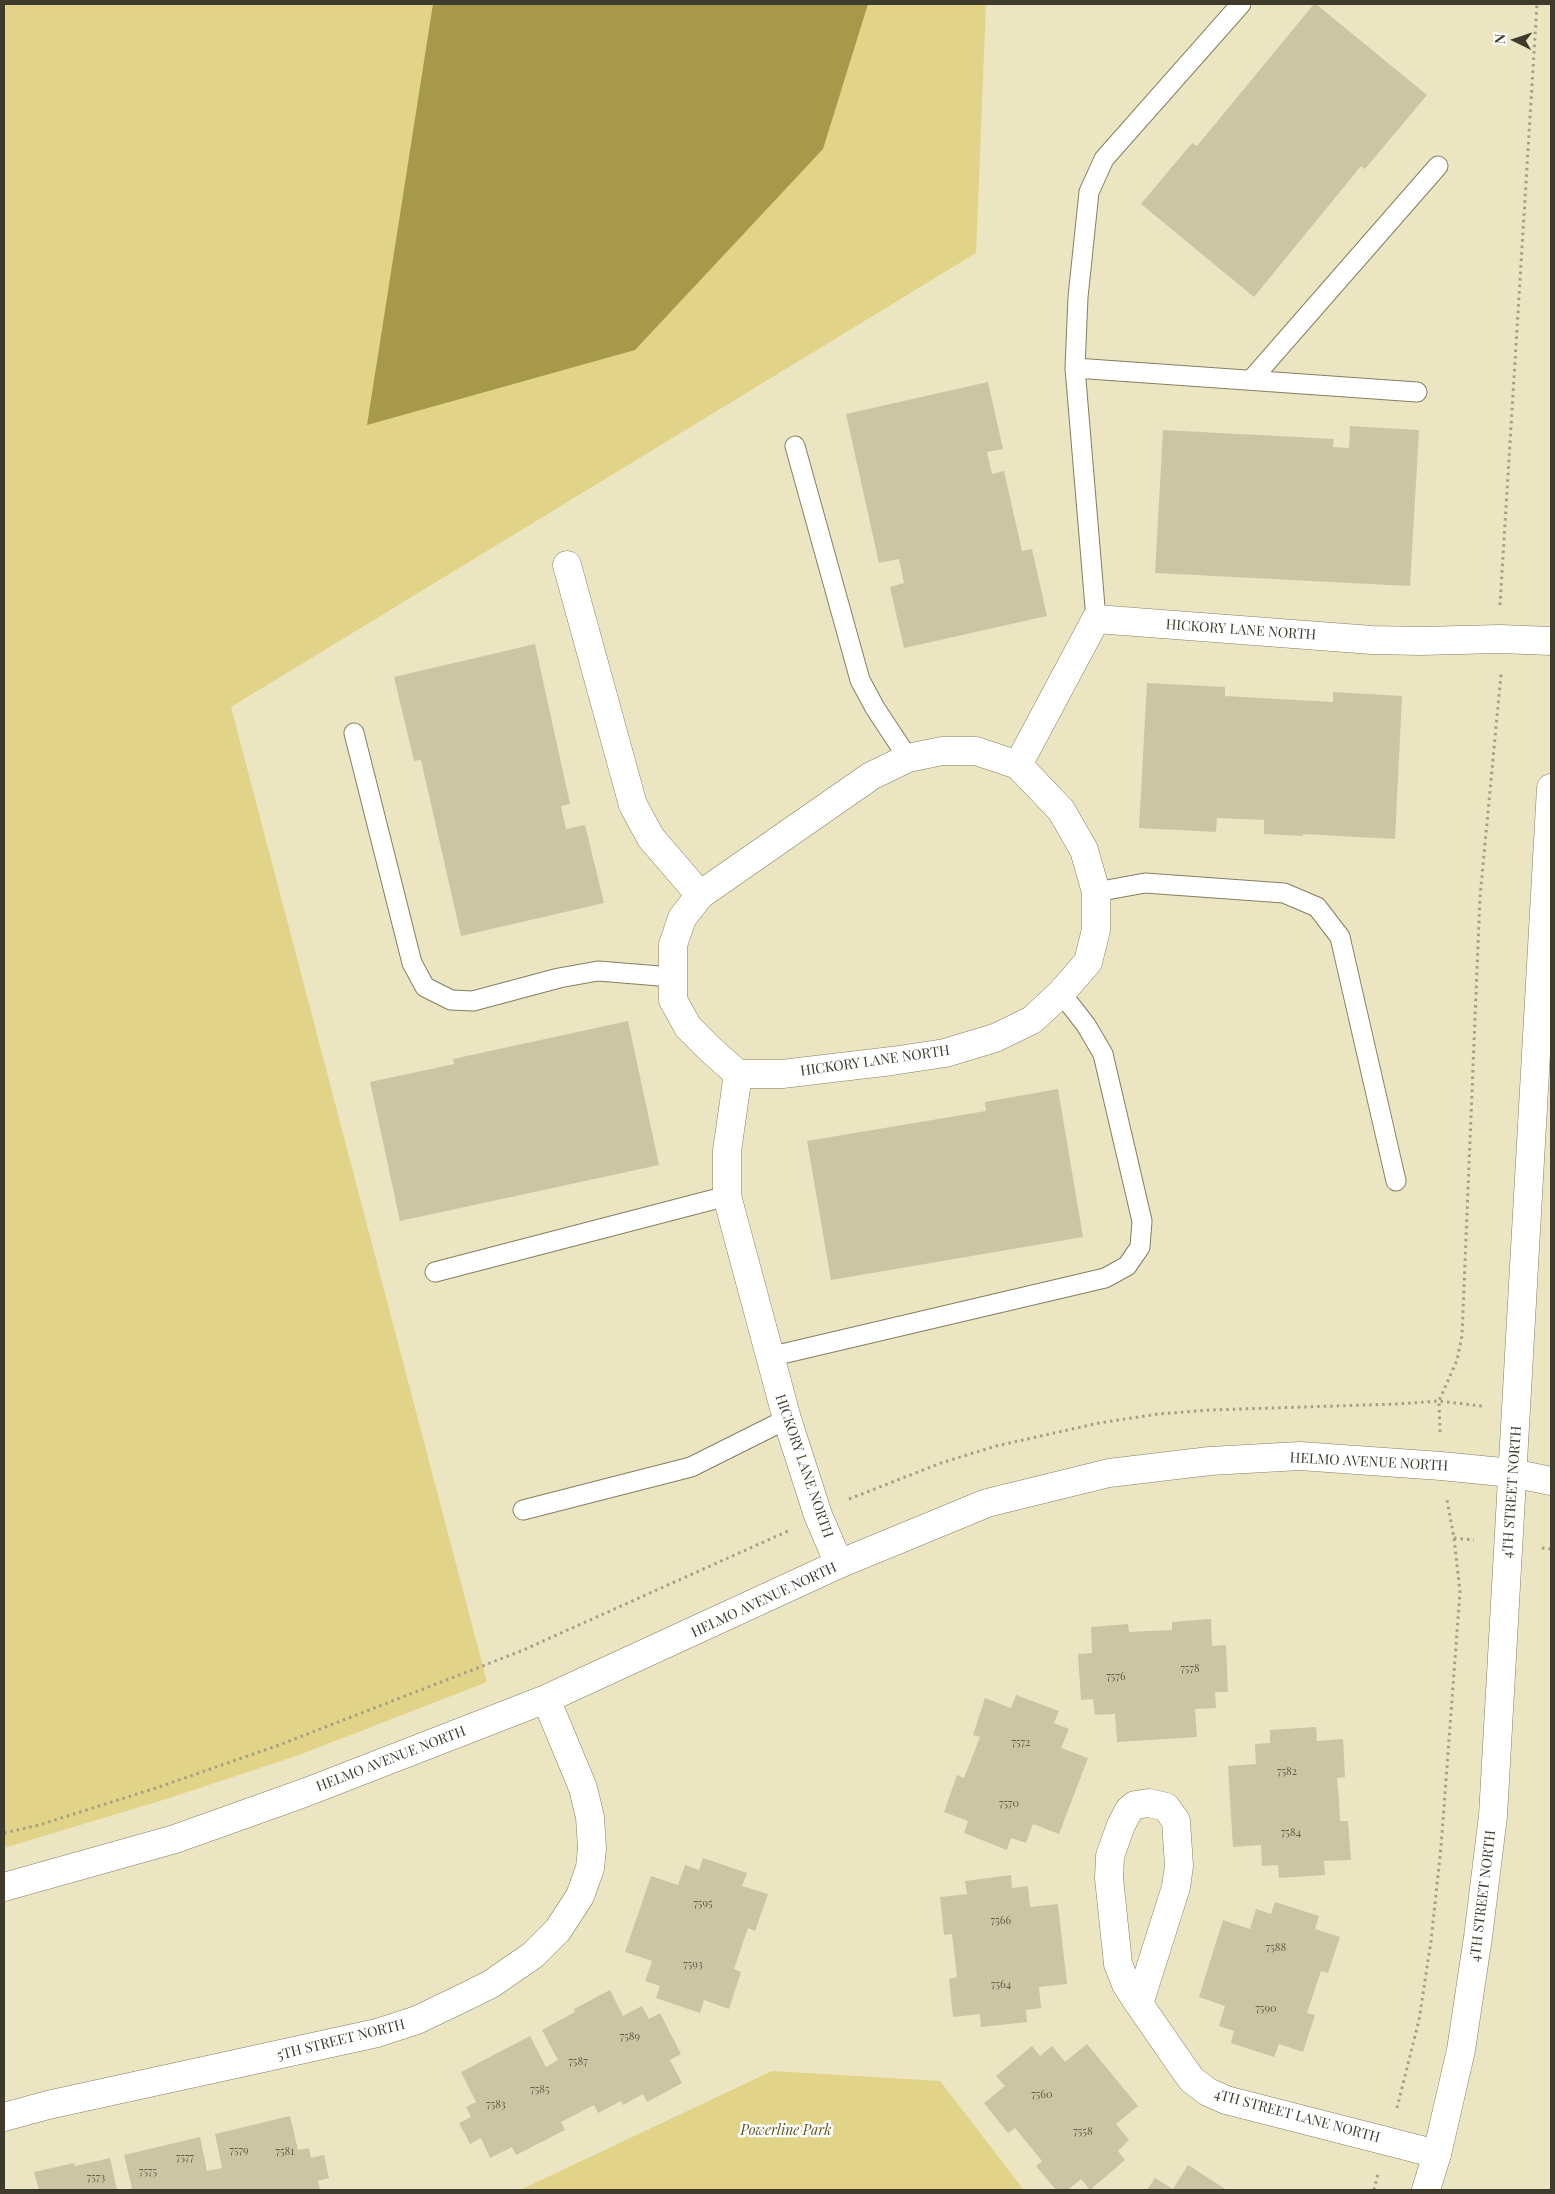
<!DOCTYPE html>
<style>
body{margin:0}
#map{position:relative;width:1555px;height:2194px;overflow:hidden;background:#ebe5c2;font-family:"Playfair Display",serif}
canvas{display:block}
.frame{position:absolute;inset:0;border:5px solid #3e3b2d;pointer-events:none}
.north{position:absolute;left:1490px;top:15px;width:50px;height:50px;-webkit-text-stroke:4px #fff;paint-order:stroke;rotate:274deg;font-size:14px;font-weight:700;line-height:20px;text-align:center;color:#3e3b2d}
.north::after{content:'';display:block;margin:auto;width:18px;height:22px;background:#3e3b2d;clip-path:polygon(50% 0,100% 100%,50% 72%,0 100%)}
</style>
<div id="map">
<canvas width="1555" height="2194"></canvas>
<div class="frame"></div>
<div class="north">N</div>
</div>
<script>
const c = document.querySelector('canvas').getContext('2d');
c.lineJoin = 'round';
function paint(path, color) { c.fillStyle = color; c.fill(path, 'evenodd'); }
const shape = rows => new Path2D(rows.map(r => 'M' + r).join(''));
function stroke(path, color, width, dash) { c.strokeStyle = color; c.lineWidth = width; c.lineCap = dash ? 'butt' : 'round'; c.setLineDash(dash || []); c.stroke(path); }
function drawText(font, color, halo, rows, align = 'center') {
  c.font = font + ' "Playfair Display",serif'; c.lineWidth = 5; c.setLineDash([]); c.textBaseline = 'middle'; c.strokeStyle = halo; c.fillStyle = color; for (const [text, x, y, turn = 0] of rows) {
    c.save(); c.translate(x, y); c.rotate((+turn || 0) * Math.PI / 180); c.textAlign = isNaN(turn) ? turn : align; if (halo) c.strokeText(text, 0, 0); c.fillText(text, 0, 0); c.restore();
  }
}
const green = shape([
 [4,4,986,4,976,253,231,707,487,1682,299,1755,163,1800,4,1848],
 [772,2071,940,2081,1024,2190,520,2190]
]);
const water = shape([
 [433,4,868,4,823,149,635,350,367,425]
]);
const building = shape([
 [1314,4,1316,4,1427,95,1365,169,1361,166,1254,297,1141,204,1192,143,1197,146],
 [988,382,1003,449,987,452,992,474,1004,471,1022,551,1032,549,1047,616,904,648,890,587,904,583,899,559,879,563,846,414],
 [1350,426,1419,430,1410,586,1155,573,1163,430,1334,439,1333,447,1349,448],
 [535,644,570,804,561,806,566,829,585,825,604,903,461,936,421,760,414,761,394,677],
 [1147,683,1225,687,1225,696,1333,702,1333,692,1402,696,1395,839,1303,834,1303,836,1264,834,1264,820,1217,818,1216,832,1139,828],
 [628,1021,659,1165,400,1221,370,1082,454,1064,453,1059],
 [1058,1089,1083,1237,831,1280,807,1141,986,1111,985,1102],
 [1211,1619,1212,1646,1226,1645,1228,1692,1215,1692,1216,1708,1195,1709,1197,1737,1117,1742,1115,1714,1095,1715,1093,1699,1081,1700,1078,1654,1092,1653,1091,1627,1128,1624,1129,1632,1172,1630,1172,1622],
 [1016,1695,1059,1711,1054,1723,1069,1729,1061,1748,1088,1758,1059,1834,1033,1824,1026,1843,1011,1838,1007,1850,964,1833,968,1821,944,1812,957,1775,964,1778,980,1737,973,1735,985,1698,1011,1708],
 [1316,1727,1317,1741,1343,1739,1345,1777,1337,1778,1339,1800,1340,1821,1348,1821,1351,1860,1324,1861,1325,1875,1279,1878,1278,1865,1262,1866,1261,1845,1233,1847,1228,1766,1256,1764,1255,1744,1270,1743,1270,1730],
 [703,1858,747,1873,742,1886,768,1894,755,1931,748,1928,734,1969,741,1972,729,2009,704,2000,700,2013,656,1998,660,1986,645,1981,652,1961,625,1952,651,1876,678,1885,685,1865,699,1870],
 [1011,1875,1012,1888,1028,1886,1030,1907,1058,1904,1067,1984,1039,1987,1041,2008,1026,2010,1027,2022,981,2027,980,2014,953,2017,949,1979,957,1977,952,1934,944,1935,940,1897,967,1894,965,1881],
 [1275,1902,1319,1916,1315,1929,1340,1937,1328,1973,1321,1971,1307,2013,1315,2015,1303,2052,1279,2044,1274,2057,1231,2043,1234,2031,1219,2026,1225,2006,1199,1997,1223,1920,1250,1929,1256,1909,1271,1914],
 [610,1990,623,2016,642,2006,649,2019,660,2013,681,2054,670,2060,682,2083,647,2102,643,2094,623,2105,621,2101,598,2113,594,2105,561,2122,565,2130,516,2155,512,2147,490,2158,481,2138,470,2144,459,2123,471,2117,466,2107,476,2102,461,2072,530,2036,546,2067,558,2060,542,2030,575,2012,574,2009],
 [1087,2044,1138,2106,1116,2124,1129,2140,1118,2151,1125,2160,1090,2190,1081,2179,1068,2190,1056,2190,1036,2166,1042,2161,1015,2128,1008,2133,984,2103,1005,2086,996,2076,1032,2046,1040,2056,1052,2046,1065,2062],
 [290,2116,298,2150,309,2148,311,2158,324,2155,329,2178,318,2181,320,2190,128,2190,132,2188,124,2155,200,2137,207,2171,222,2168,215,2134],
 [110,2158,117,2190,39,2190,34,2172,74,2163,75,2166],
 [1188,2165,1227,2190,1147,2190,1155,2178,1173,2189]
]);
const path = shape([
 [1500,605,1537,4],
 [1440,1432,1439,1401,1457,1360,1462,1336,1480,897,1501,674],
 [849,1499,941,1463,996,1446,1099,1423,1158,1414,1210,1410,1397,1404,1439,1401,1482,1406],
 [1454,1538,1474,1540],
 [1542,1548,1551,1549],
 [4,1833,39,1825,156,1788,279,1745,521,1651,788,1531],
 [1397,2108,1419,2020,1431,1941,1441,1847,1460,1592,1454,1538,1447,1500],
 [1374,2190,1378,2174]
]);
const lane = shape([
 [1075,368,1417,392],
 [1251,380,1438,166],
 [795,446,860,680,875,708,908,758],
 [1096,619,1075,368,1078,297,1089,192,1104,159,1241,4],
 [354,733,412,963,425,987,451,1000,473,1001,559,978,598,971,672,977],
 [1096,892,1145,883,1284,893,1317,907,1340,937,1396,1181],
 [435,1272,727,1196],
 [769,1357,1105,1278,1127,1266,1140,1247,1142,1221,1103,1054,1086,1025,1061,993],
 [523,1510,691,1467,787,1419]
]);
const street = shape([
 [567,565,633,805,651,838,700,895],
 [942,751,976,751,1018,765,1061,810,1084,850,1096,892,1096,930,1088,962,1061,993,1032,1020,995,1038,945,1053,892,1061,782,1074,738,1074,711,1050,688,1027,673,1000,673,945,682,918,700,895,871,776,908,758,942,751],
 [1018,765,1096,619,1372,640,1420,641,1500,639,1551,641],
 [738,1074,727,1151,727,1196,787,1419,818,1515,839,1564],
 [1139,2004,1176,1887,1179,1866,1176,1821,1166,1807,1149,1803,1135,1805,1129,1810,1121,1825,1110,1856,1109,1878,1118,1964,1126,1984,1139,2004,1186,2072,1192,2080,1208,2092,1226,2100,1437,2154],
 [4,2117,48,2105,377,2033,417,2020,467,1996,491,1984,533,1955,558,1930,580,1896,590,1868,592,1848,590,1817,583,1788,546,1699]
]);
const secondary = shape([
 [4,1887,175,1839,304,1793,546,1699,839,1564,987,1503,1109,1473,1210,1461,1300,1456,1441,1466,1512,1473,1551,1481],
 [1426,2190,1437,2154,1461,2050,1478,1937,1493,1816,1551,788]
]);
const numberNames = [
 ["7578",1190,1669],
 ["7576",1116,1677],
 ["7572",1021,1743],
 ["7582",1287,1772],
 ["7570",1009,1804],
 ["7584",1291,1833],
 ["7595",703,1904],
 ["7566",1001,1921],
 ["7588",1276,1948],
 ["7593",693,1965],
 ["7564",1001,1985],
 ["7590",1266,2009],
 ["7589",630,2037],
 ["7587",578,2062],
 ["7585",540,2090],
 ["7560",1042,2095],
 ["7583",496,2105],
 ["7558",1083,2132],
 ["7579",239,2151],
 ["7581",285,2152],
 ["7577",185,2158],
 ["7575",148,2172],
 ["7573",96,2178]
];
const streetNames = [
 ["HICKORY LANE NORTH",1241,630,4],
 ["HICKORY LANE NORTH",875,1061,-8],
 ["HELMO AVENUE NORTH",1369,1462,3],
 ["HICKORY LANE NORTH",804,1466,71],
 ["4TH STREET NORTH",1512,1492,-86],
 ["HELMO AVENUE NORTH",764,1600,-25],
 ["HELMO AVENUE NORTH",391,1759,-21],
 ["4TH STREET NORTH",1483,1896,-83],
 ["5TH STREET NORTH",341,2040,-14],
 ["4TH STREET LANE NORTH",1297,2116,15]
];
const parkNames = [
 ["Powerline Park",786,2131]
];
paint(green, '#e1d488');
paint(water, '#a7994a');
paint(building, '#cbc5a3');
stroke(lane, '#847f5f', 21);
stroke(street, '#847f5f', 29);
stroke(secondary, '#847f5f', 29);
stroke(path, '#a4a085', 3, [2.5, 4]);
stroke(lane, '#fff', 19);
stroke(street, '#fff', 28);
stroke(secondary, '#fff', 28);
drawText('11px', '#615e4a', null, numberNames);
drawText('14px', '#3e3b2d', '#fff', streetNames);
drawText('italic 14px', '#5e5418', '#fff', parkNames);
</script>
